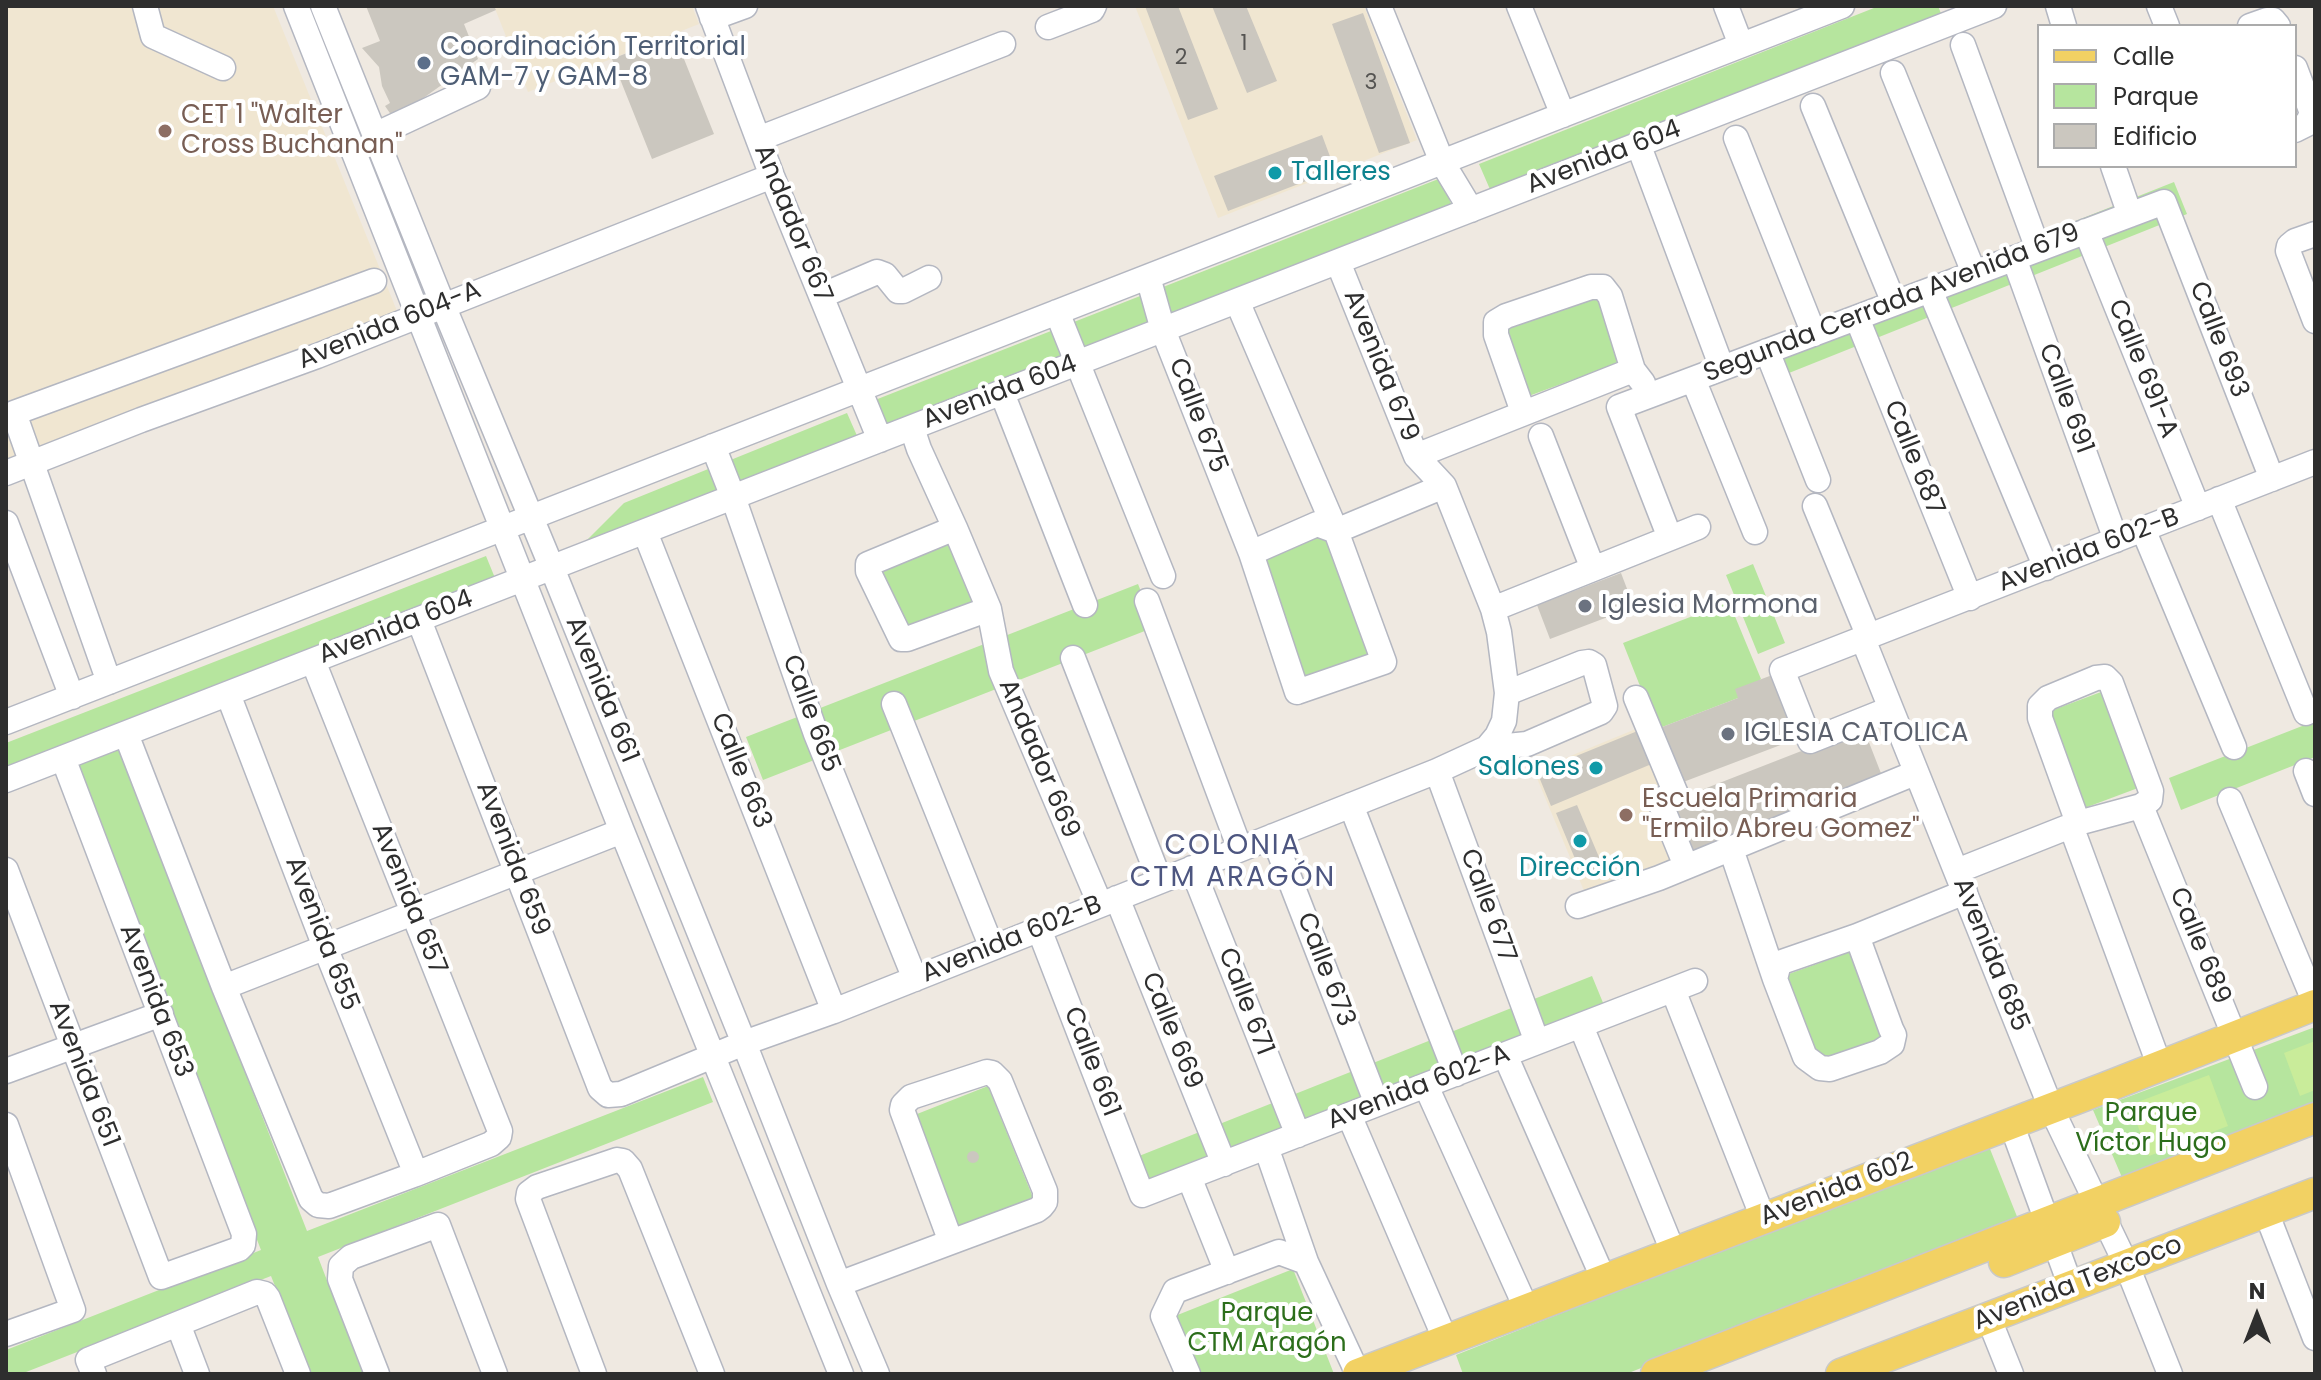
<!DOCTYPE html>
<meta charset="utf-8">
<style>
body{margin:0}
#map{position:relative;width:2321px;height:1380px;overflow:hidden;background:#efe9e1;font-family:Poppins,sans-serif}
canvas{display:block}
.frame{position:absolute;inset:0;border:8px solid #2e2e2e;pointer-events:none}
.legend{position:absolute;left:2037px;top:24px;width:260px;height:144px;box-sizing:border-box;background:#fff;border:2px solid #ababab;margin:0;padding:10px 14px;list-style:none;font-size:24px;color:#2e2e2e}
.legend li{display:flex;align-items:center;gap:16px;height:40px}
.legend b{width:40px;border:2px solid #ababab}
.north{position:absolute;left:2217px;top:1276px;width:80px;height:80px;-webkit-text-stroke:6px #fff;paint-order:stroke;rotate:0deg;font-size:22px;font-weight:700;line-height:32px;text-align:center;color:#2e2e2e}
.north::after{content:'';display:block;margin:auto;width:28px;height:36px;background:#2e2e2e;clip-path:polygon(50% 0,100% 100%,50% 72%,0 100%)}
</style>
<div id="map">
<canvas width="2321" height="1380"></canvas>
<div class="frame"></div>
<ul class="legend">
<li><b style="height:10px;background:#f2d163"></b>Calle</li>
<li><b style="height:22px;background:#b6e59e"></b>Parque</li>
<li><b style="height:22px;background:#cbc7bf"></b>Edificio</li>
</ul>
<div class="north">N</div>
</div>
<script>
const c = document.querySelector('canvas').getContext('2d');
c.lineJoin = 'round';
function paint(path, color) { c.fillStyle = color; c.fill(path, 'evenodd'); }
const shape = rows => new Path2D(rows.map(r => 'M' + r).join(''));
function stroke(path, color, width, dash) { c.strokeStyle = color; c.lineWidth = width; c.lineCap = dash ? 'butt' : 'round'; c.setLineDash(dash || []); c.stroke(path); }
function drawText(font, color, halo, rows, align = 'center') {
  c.font = font + ' Poppins,sans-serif'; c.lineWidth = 8; c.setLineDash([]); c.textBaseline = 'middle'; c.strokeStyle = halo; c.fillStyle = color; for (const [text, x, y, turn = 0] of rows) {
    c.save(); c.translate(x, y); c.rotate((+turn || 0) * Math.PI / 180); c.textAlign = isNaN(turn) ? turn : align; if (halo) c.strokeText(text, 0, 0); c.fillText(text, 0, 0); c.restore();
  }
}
const education = shape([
 [6,6,273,6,397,311,6,461],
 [494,6,692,6,699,24,528,92],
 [1135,6,1364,6,1417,140,1218,218],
 [1643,726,1669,790,1677,861,1587,898,1534,771]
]);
const green = shape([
 [1879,6,1938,6,1942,16,1492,194,1479,164],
 [1441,178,1452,206,886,428,875,400],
 [2174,182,2187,214,1784,375,1770,342],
 [1596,295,1621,362,1526,397,1501,329],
 [847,413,858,438,582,545,624,503],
 [1326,534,1371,657,1301,681,1256,558],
 [953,535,981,607,904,636,876,565],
 [486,556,495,578,6,769,6,743],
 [1753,564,1785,643,1758,654,1726,575],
 [1138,584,1155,627,763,780,746,737],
 [1729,602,1761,679,1738,698,1657,729,1623,643],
 [2101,692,2138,788,2082,809,2045,713],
 [2315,721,2315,757,2181,810,2169,778],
 [118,747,307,1231,703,1077,713,1102,318,1257,363,1374,310,1374,271,1276,21,1374,6,1374,6,1350,261,1250,72,765],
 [1850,952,1882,1038,1819,1062,1786,975],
 [1592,976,1606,1010,1148,1192,1134,1158],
 [2315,1027,2315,1108,2124,1182,2093,1110],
 [988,1086,1034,1200,958,1230,912,1116],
 [1988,1144,2018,1219,1626,1374,1463,1374,1456,1355],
 [1293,1269,1334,1374,1198,1374,1175,1316]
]);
const pitch = shape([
 [2315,1041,2315,1090,2300,1096,2284,1053],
 [2209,1075,2228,1126,2149,1156,2130,1105]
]);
const building = shape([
 [366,6,494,6,496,10,464,24,478,59,394,119,385,106,390,103,382,86,379,67,362,48,380,41],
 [1145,6,1178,6,1218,109,1188,120],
 [1212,6,1246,6,1277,81,1247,93],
 [1363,13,1410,143,1379,153,1332,24],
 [674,34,714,134,652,159,612,59],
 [1322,135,1335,170,1228,211,1214,176],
 [1621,573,1634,607,1550,639,1537,605],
 [1775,674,1799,738,1678,784,1657,729,1738,698,1735,689],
 [1863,727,1884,781,1689,856,1668,803],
 [1640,730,1654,763,1551,806,1537,772],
 [1577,805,1604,869,1583,878,1556,813],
 '967 1157a6 6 0 1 1 12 0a6 6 0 1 1-12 0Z'
]);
const minor = shape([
 [145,6,153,36,223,68],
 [296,6,622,831,841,1374],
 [323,6,443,305,552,568,744,1043,839,1284,877,1374],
 [708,6,772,176,880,440],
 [1379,6,1442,162,1471,210],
 [1519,6,1563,115],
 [1726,6,1741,45],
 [2058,6,2064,26],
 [2159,6,2167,26],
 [712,18,745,6],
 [2250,26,2267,20,2273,20,2278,26],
 [1048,27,1092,10,1094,6],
 [1963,45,2038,249],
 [2295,68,2312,113,2307,124,2295,130],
 [1893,73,1974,273],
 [1813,106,1894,303],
 [375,135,478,87],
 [1736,138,1814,334],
 [758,139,1003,44],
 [1643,157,1722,368],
 [2113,166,2130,215],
 [2086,231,2198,508],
 [2315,234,2295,241,2289,246,2288,251,2315,321],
 [2014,258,2116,540],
 [1148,277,1163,330,1251,553,1297,692,1384,662,1336,531,1237,301],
 [1930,290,2046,568],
 [821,296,877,272,885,275,898,291,903,291,929,278],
 [1057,312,1163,576],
 [1857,318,1970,598],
 [1767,351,1818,480],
 [1693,379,1755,532],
 [1002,393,1085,605],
 [1523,412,1496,335,1496,322,1506,316,1591,287,1603,287,1610,296,1633,370],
 [912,428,919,449,955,528,989,609,907,639,901,639,868,571,868,564,955,528],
 [1541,436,1593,569],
 [713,446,733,497,816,734,915,979],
 [1416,456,1633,370,1643,383],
 [6,473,141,420,317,356,772,176],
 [2219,499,2306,713],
 [1815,506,1869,637],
 [6,523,72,697],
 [2143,529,2234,747],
 [1336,531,1444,486],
 [645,532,834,1011],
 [1670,538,1619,407,2164,202,2272,479],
 [1251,553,1317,524,1336,531],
 [1147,601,1240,849],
 [989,609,1001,671,1100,904],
 [1493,609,1698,527],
 [419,620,600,1088,608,1095,621,1094,744,1043,834,1011,1437,771,1487,748,1497,736,1504,721,1507,693,1499,632,1493,609,1444,486,1416,456,1338,262],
 [1863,639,2051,1108,2127,1266,2170,1374],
 [1073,658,1160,881],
 [109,682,14,413,374,281],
 [228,694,325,947,416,1174],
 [1636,698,1676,794,1659,800,1686,866],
 [894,704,992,948],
 [1890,709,1810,741,1782,670,2315,462],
 [6,722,1842,6],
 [126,734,224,987,311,1199,318,1205,329,1206,416,1174,491,1144,499,1137,500,1131,313,661],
 [1487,748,1527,744,1601,712,1605,706,1594,665,1589,662,1582,663,1507,693],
 [1437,771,1537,1042],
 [2306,771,2315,794],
 [6,780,1994,6],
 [2230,800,2315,1003],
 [1351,805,1456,1074],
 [2141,806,2255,1087],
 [2071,826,2160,1067],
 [1273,836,1377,1104],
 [1731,849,1775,979],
 [1192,868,1298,1135],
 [6,870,161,1277,239,1249,243,1245,244,1234,63,758],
 [1957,871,2078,823,2141,806,2150,800,2151,791,2111,683,2105,677,2096,678,2048,698,2040,706,2040,718,2078,823],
 [1117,898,1224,1164],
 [1578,906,1659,878,1915,773],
 [1039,929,1142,1195,1695,981],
 [1857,936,1891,1029,1894,1035,1892,1044,1880,1052,1830,1069,1820,1068,1805,1057,1775,979,1779,963,1857,936,1965,892],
 [224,987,622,831],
 [1673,990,1763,1218],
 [1581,1026,1674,1254],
 [1505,1055,1604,1280],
 [6,1071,161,1014],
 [1426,1086,1527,1310],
 [1349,1115,1446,1341],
 [2011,1123,2071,1287],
 [6,1125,73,1310,6,1334],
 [1266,1147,1306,1262,1358,1374],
 [1189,1177,1227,1272],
 [2266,1212,2315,1338],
 [839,1284,951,1242,1037,1210,1041,1207,1045,1202,1045,1191,1000,1081,992,1073,987,1072,911,1097,903,1105,902,1110,951,1242],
 [1989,1319,2011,1374],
 [178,1324,197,1374],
 [94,1374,88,1360,257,1292,265,1294,268,1298,298,1374],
 [377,1374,340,1279,341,1266,351,1257,438,1225,495,1374],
 [594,1374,528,1199,529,1193,537,1187,617,1160,623,1161,630,1169,712,1374],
 [1188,1374,1163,1316,1175,1291,1279,1252,1306,1262]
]);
const major = shape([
 [2004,1262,2105,1222],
 [1358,1374,2107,1087,2315,1005],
 [1656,1374,2315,1118],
 [1841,1374,2315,1193]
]);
const markers = [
 [424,63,8,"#5c6f8a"],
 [165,131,8,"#8d6e63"],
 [1275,173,8,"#0f9aa8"],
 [1585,606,8,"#6b7280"],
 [1728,734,8,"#6b7280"],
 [1596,768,8,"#0f9aa8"],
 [1626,815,8,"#8d6e63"],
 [1580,841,8,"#0f9aa8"]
];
const numberNames = [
 ["1",1244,44],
 ["2",1181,58],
 ["3",1371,83]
];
const serviceNames = [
 ["Coordinación Territorial",440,48],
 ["GAM-7 y GAM-8",440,78]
];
const educationNames = [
 ["CET 1 \"Walter",181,116],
 ["Cross Buchanan\"",181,146],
 ["Escuela Primaria",1642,800],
 ["\"Ermilo Abreu Gomez\"",1642,830]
];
const streetNames = [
 ["Avenida 604",1604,158,-21],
 ["Andador 667",792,224,68],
 ["Segunda Cerrada Avenida 679",1892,304,-21],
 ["Avenida 604-A",390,326,-22],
 ["Calle 693",2218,340,69],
 ["Avenida 679",1380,366,68],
 ["Calle 691-A",2142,369,68],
 ["Avenida 604",1000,393,-21],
 ["Calle 691",2065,399,70],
 ["Calle 675",1197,416,69],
 ["Calle 687",1913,458,68],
 ["Avenida 602-B",2089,551,-21],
 ["Avenida 604",396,628,-21],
 ["Avenida 661",601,690,68],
 ["Calle 665",810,714,70],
 ["Andador 669",1038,759,67],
 ["Calle 663",740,771,68],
 ["Avenida 659",512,859,69],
 ["Avenida 657",408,899,68],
 ["Calle 677",1487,906,70],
 ["Avenida 655",321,934,69],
 ["Avenida 602-B",1012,940,-22],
 ["Calle 689",2199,946,68],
 ["Avenida 685",1990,955,68],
 ["Calle 673",1325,970,69],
 ["Avenida 653",155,1001,69],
 ["Calle 671",1245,1002,69],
 ["Calle 669",1171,1031,68],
 ["Calle 661",1091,1062,69],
 ["Avenida 651",83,1074,69],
 ["Avenida 602-A",1419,1088,-21],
 ["Avenida 602",1837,1190,-21],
 ["Avenida Texcoco",2078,1284,-21]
];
const cultureNames = [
 ["Talleres",1291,173],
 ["Salones",1580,768,"right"],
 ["Dirección",1580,869,"center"]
];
const worshipNames = [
 ["Iglesia Mormona",1601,606],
 ["IGLESIA CATOLICA",1744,734]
];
const parkNames = [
 ["Parque",2151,1114],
 ["Víctor Hugo",2151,1144],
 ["Parque",1267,1314],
 ["CTM Aragón",1267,1344]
];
const neighbourhoodNames = [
 ["COLONIA",1233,847],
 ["CTM ARAGÓN",1233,879]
];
paint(education, '#f0e6d1');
paint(green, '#b6e59e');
paint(pitch, '#c9ec9a');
paint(building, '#cbc7bf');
stroke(minor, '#b4b7c1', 27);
stroke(major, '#c9c9c9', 33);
stroke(minor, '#fff', 24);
stroke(major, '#f2d163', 30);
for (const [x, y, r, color] of markers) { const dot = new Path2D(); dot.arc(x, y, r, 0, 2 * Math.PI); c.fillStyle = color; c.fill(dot); stroke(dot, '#fff', 3); }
drawText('22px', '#555452', null, numberNames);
drawText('26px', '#4e5e75', '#fff', serviceNames, 'left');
drawText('26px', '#785e54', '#fff', educationNames, 'left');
drawText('26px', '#2e2e2e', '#fff', streetNames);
drawText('26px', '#0d838f', '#fff', cultureNames, 'left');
drawText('26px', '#5b616d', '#fff', worshipNames, 'left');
drawText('26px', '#2c6e1b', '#fff', parkNames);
c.letterSpacing = '2px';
drawText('28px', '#4d5680', '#fff', neighbourhoodNames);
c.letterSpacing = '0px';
</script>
